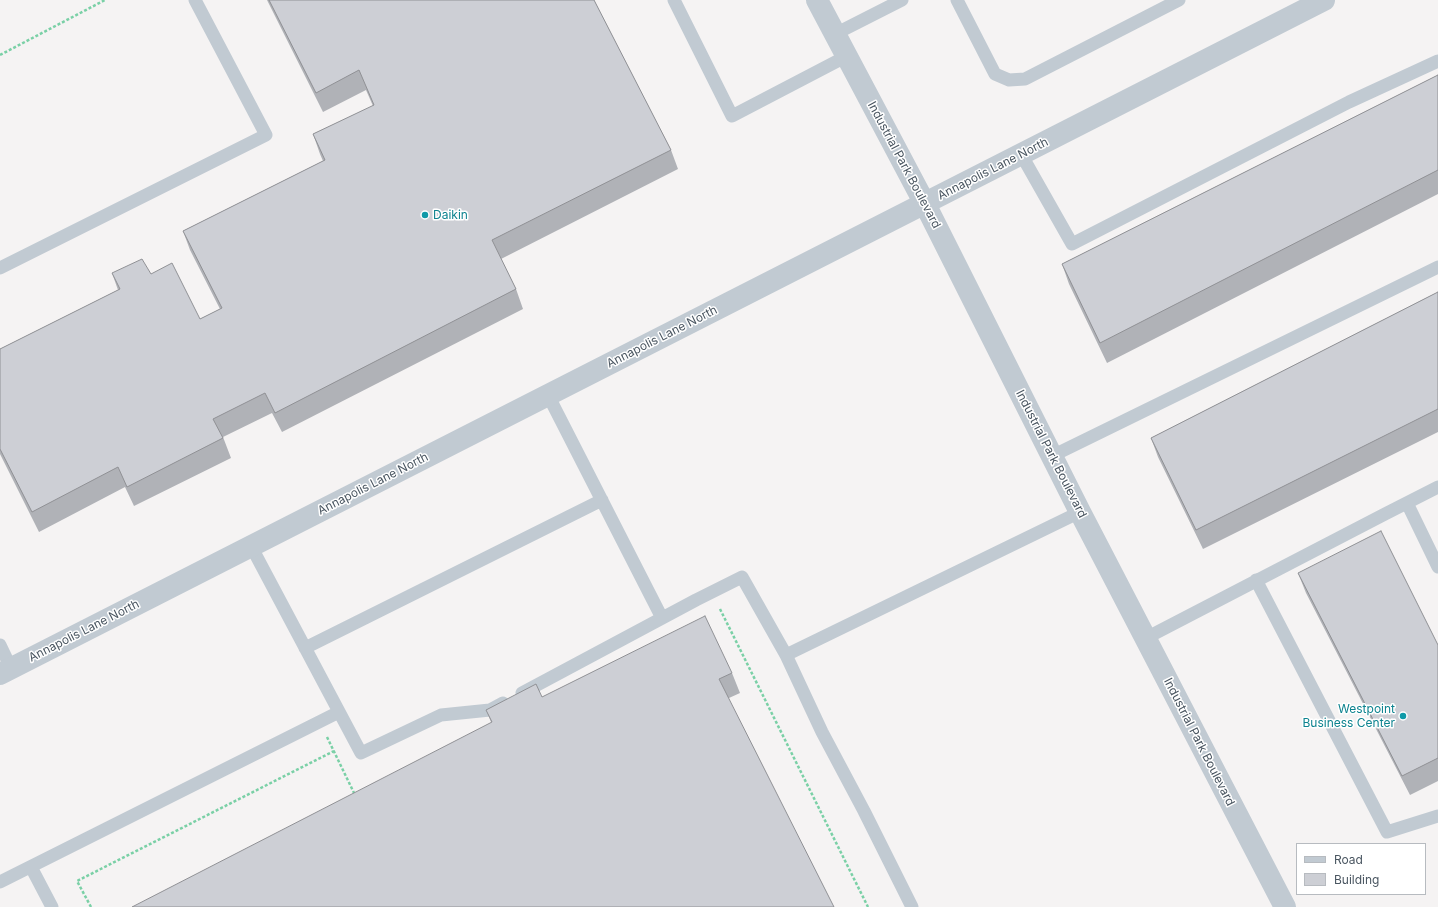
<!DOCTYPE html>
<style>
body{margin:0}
#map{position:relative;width:1438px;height:907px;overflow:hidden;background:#f5f3f3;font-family:Inter,sans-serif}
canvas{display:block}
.legend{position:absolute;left:1296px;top:843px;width:130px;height:52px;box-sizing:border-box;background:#fff;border:1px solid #b7bbc0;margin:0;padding:5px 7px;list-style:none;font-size:12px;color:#4a5661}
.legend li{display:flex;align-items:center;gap:8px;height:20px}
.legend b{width:20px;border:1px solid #b7bbc0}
</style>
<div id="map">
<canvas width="1438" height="907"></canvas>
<ul class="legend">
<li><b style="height:5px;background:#c1cad2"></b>Road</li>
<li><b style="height:11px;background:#cdcfd5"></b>Building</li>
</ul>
</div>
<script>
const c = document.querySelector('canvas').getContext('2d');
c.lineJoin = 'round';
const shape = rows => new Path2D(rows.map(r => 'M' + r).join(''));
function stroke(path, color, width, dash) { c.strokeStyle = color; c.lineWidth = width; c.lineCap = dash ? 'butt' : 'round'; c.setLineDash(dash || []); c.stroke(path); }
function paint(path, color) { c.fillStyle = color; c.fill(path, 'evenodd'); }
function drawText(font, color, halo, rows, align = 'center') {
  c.font = font + ' Inter,sans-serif'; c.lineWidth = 3; c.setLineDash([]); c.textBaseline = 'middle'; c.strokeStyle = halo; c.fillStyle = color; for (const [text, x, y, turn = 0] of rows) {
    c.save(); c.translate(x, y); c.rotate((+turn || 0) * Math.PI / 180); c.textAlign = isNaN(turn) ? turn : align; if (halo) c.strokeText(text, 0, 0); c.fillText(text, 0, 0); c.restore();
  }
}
const path = shape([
 [0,55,105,0],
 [720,609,868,907],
 [327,737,355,795],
 [91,907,77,881,334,751]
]);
const service = shape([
 [674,0,732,116,847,56],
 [957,0,995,74,1009,80,1025,79,1179,0],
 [835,34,902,0],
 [1021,154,1072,244,1349,102,1438,61],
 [0,268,266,135,195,0],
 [548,395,662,618],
 [1052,456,1438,267],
 [1407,503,1438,567],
 [251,546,361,753,441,715,490,710,503,703],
 [1256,580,1387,832,1438,816],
 [1146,638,1385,514,1438,487],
 [0,645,11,668],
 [305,648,602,500],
 [786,655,1080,512],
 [522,693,696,600,742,577,786,655,822,732,864,811,912,907],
 [31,867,52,907],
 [0,882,339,712]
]);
const minor = shape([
 [0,674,1324,0]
]);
const tertiary = shape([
 [817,0,925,204,1080,512,1285,907]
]);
const wall = shape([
 [267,0,594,0,671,150,678,169,501,259,516,289,523,309,282,432,272,413,223,437,231,458,134,506,125,487,39,532,0,454,0,349,118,290,112,273,151,274,200,319,220,309,190,250,183,231,323,161,320,154,313,134,373,106,366,90,323,112],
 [1438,75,1438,194,1107,363,1069,284,1062,264],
 [1438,292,1438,432,1203,549,1158,457,1151,438],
 [1298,573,1438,645,1438,781,1410,795,1306,593],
 [732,673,740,693,729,698,491,722,486,710,542,697]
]);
const building = shape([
 [269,0,594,0,671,150,492,240,516,289,275,413,265,393,213,419,223,438,127,487,118,467,32,512,0,449,0,349,120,289,112,273,142,259,151,274,172,263,200,319,222,308,183,231,325,160,313,134,374,105,359,70,316,93,269,0],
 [1438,75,1438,170,1100,343,1062,264,1438,75],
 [1438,292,1438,409,1196,530,1151,438,1438,292],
 [1381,531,1438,645,1438,758,1402,776,1298,573,1381,531],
 [705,616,732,673,719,679,834,907,132,907,492,722,486,710,536,684,542,697,705,616]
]);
const markers = [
 [425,215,4,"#0f9aa8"],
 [1403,716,4,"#0f9aa8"]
];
const streetNames = [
 ["Industrial Park Boulevard",904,165,62],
 ["Annapolis Lane North",993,169,-27],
 ["Annapolis Lane North",662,337,-27],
 ["Industrial Park Boulevard",1051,454,63],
 ["Annapolis Lane North",373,484,-27],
 ["Annapolis Lane North",84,631,-27],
 ["Industrial Park Boulevard",1199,742,63]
];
const cultureNames = [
 ["Daikin",433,215],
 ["Westpoint",1395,709,"right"],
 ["Business Center",1395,723,"right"]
];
stroke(path, '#7ad0a6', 2.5, [3, 2]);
stroke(service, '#c1cad2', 13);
stroke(minor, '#c1cad2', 22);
stroke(tertiary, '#c1cad2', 22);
paint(wall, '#b0b2b7');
paint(building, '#cdcfd5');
stroke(building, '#909195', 1);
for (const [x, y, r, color] of markers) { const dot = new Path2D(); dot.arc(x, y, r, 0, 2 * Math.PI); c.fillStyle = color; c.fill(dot); stroke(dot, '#fff', 1.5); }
drawText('12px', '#4a5661', '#fff', streetNames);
drawText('12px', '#0d838f', '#fff', cultureNames, 'left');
</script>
